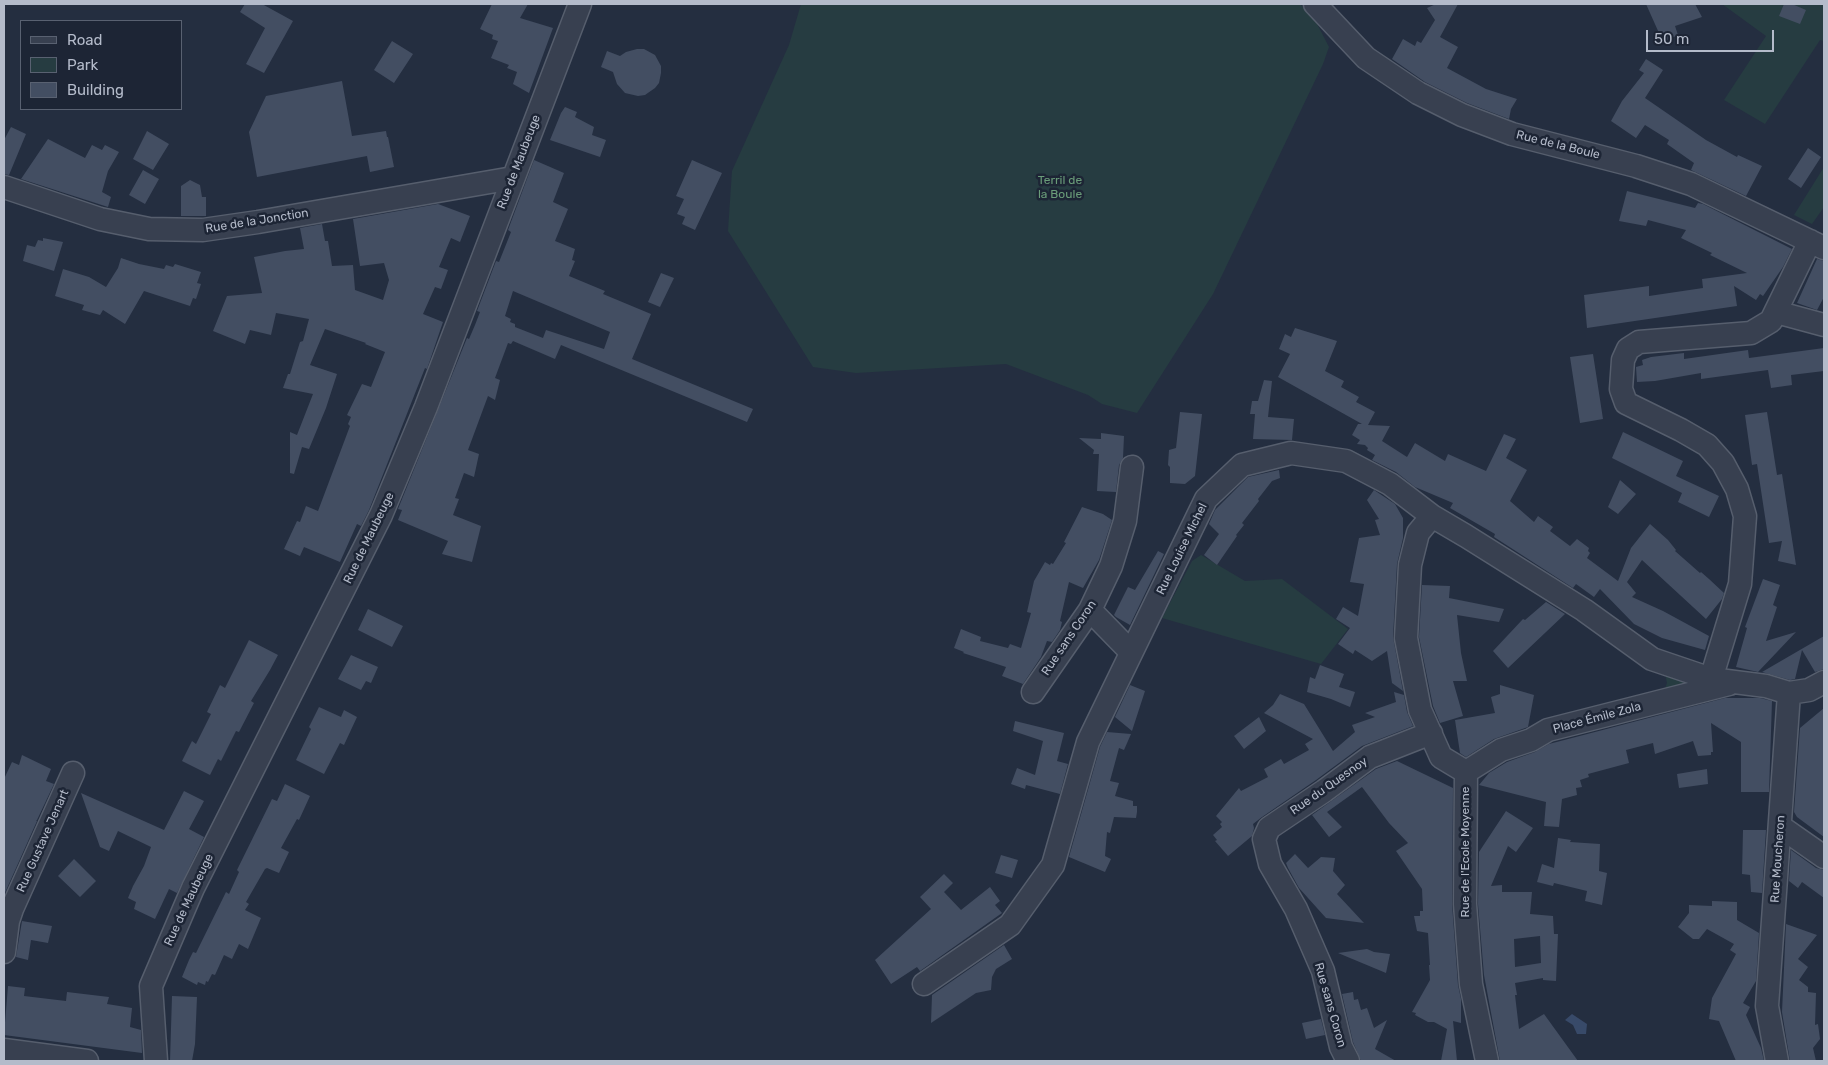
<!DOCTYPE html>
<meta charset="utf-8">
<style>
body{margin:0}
#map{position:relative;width:1828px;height:1065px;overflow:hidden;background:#242e40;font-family:Rubik,sans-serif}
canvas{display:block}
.frame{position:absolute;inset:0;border:5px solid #b4bbca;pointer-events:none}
.legend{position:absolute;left:20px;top:20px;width:162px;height:90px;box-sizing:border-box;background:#1d2535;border:1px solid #596171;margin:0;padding:6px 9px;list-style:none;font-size:15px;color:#b4bbca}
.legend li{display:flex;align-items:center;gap:10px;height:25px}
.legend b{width:25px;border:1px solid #596171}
.scale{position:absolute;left:1646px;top:30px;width:128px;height:22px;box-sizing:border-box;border:2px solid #b4bbca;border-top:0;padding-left:6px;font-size:15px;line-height:18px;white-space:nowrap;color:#b4bbca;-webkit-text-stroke:4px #1d2535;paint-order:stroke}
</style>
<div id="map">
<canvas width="1828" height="1065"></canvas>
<div class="frame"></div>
<ul class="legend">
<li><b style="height:6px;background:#384050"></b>Road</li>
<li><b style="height:14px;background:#263c41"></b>Park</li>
<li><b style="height:14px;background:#434e62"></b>Building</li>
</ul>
<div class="scale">50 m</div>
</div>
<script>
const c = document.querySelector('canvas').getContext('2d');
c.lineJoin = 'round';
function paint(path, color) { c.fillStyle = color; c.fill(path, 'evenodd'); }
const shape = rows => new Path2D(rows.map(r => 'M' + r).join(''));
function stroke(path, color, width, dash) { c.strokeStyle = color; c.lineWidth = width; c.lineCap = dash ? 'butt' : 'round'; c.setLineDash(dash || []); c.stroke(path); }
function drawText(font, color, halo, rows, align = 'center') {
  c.font = font + ' Rubik,sans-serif'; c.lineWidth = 5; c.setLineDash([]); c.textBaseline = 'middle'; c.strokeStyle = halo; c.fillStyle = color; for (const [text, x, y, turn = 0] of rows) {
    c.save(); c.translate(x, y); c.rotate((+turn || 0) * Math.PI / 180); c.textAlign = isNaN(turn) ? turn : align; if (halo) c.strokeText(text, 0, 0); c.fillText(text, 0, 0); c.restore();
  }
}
const green = shape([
 [801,4,1300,4,1314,18,1329,47,1323,64,1213,294,1137,413,1102,404,1088,395,1006,364,856,373,813,367,728,231,732,171,789,45],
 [1722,4,1824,4,1824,41,1820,40,1765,124,1724,100,1766,36],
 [1824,167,1824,207,1812,224,1794,215],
 [1201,555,1245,581,1282,579,1348,629,1321,664,1162,618,1192,561],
 [1665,673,1695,682,1664,691,1667,683]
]);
const water = shape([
 [1572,1014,1587,1024,1586,1034,1577,1034,1573,1025,1565,1020]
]);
const building = shape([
 [245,4,262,4,293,21,264,73,246,64,265,28,240,12],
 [492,4,528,4,520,18,553,28,529,93,513,84,517,72,507,68,509,65,491,58,498,41,492,39,493,35,480,29],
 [1436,4,1458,4,1440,37,1458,47,1447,68,1486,89,1517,99,1511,109,1509,119,1467,103,1425,82,1392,59,1403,39,1415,46,1417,41,1421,43,1435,20,1427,8],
 [1646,4,1695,4,1702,17,1675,26,1678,35,1663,42],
 [1784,4,1792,4,1806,10,1800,24,1779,16],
 [392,41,413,54,394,83,374,70],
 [637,49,644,49,655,55,661,66,661,73,659,83,655,88,645,95,638,96,625,93,617,84,613,72,601,67,607,51,620,56,626,52],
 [1646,59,1663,70,1645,98,1706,140,1737,157,1738,155,1762,166,1746,196,1691,170,1694,163,1667,144,1669,140,1645,125,1636,138,1611,121,1622,101,1644,73,1639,70],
 [342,81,352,136,386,131,387,137,388,137,394,167,370,172,367,156,257,177,249,132,266,96],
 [565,107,577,112,575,117,594,127,592,135,606,140,600,157,550,140,561,113],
 [11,127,26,134,9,175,4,174,4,140],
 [147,131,169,144,153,170,133,159],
 [48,139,85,158,92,145,102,150,105,145,119,152,108,171,102,192,111,197,108,207,21,179],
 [1808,148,1821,157,1801,188,1788,179],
 [534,160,564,173,553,202,568,209,555,241,575,249,572,260,575,261,569,276,605,291,603,294,651,314,632,359,753,409,747,422,561,345,555,359,513,341,511,344,508,343,495,378,500,380,495,400,488,396,468,450,479,454,474,477,464,473,455,498,459,499,453,515,481,526,472,562,442,554,448,541,398,520,402,510,398,509,467,338,469,339,475,325,480,312,477,311,496,261,499,262,511,232,508,230],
 [513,291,610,332,604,349,546,330,543,338,515,327,515,324,510,322,511,319,505,316],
 [692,160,722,173,695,230,682,224,685,217,677,214,684,199,676,196],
 [143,170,159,179,145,204,129,195],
 [190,180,200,185,202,197,206,197,206,216,181,216,181,186],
 [1627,191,1695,208,1698,203,1703,204,1792,249,1783,267,1763,296,1760,294,1756,300,1734,286,1737,306,1587,328,1584,295,1649,286,1649,296,1703,288,1702,279,1747,273,1710,255,1712,253,1681,238,1686,230,1648,220,1646,226,1619,221],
 [438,204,470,216,460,242,451,238,439,267,448,270,441,289,435,287,423,314,443,322,427,369,425,368,369,510,361,526,357,524,340,562,304,547,300,556,284,549,297,521,300,522,306,506,318,511,350,426,348,424,351,417,347,415,362,384,371,387,385,352,365,344,366,343,325,329,310,365,337,374,326,408,309,449,302,447,294,474,290,473,290,432,297,435,313,394,283,388,288,374,290,374,300,342,303,341,309,319,276,313,271,335,250,330,245,344,213,331,227,296,262,293,254,257,285,251,304,249,300,228,322,224,325,241,328,241,332,266,353,265,355,290,383,300,389,280,384,263,360,266,353,219],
 [43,238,63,242,54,271,23,261,27,245,35,247,38,240,43,241],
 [121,258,139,264,164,269,166,265,173,267,175,264,201,272,197,283,201,284,196,299,193,298,190,306,144,291,125,324,103,310,100,315,82,310,84,305,55,296,63,269,89,277,106,287,118,268],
 [1817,259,1824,261,1824,297,1817,310,1797,303],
 [661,273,674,278,660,307,648,302],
 [1295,328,1337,341,1325,371,1344,381,1341,387,1359,397,1356,402,1375,412,1368,425,1390,426,1382,441,1407,457,1415,443,1445,461,1448,454,1486,471,1504,434,1516,439,1506,458,1527,470,1510,501,1534,522,1538,516,1553,527,1550,531,1570,546,1577,539,1589,548,1588,551,1590,553,1587,558,1618,581,1631,548,1650,524,1668,540,1676,550,1675,551,1700,573,1701,572,1709,579,1724,593,1722,599,1706,619,1642,560,1627,582,1636,593,1632,597,1663,611,1709,636,1705,650,1662,638,1634,624,1600,589,1594,597,1576,584,1573,588,1494,537,1495,534,1450,508,1453,503,1415,487,1396,472,1372,460,1375,455,1367,450,1368,448,1365,445,1357,444,1360,440,1352,435,1358,424,1362,424,1278,377,1290,354,1279,349,1285,334,1291,337],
 [1824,348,1824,371,1791,375,1792,385,1771,388,1768,370,1701,379,1701,373,1655,381,1637,382,1636,367,1643,365,1642,360,1651,357,1684,353,1684,359,1748,350,1749,358],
 [1593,354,1603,419,1580,423,1570,357],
 [1264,380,1272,381,1268,417,1294,419,1292,440,1253,439,1255,414,1250,414,1252,401,1258,401],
 [1180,412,1202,414,1195,476,1185,484,1170,483,1170,467,1168,465,1169,450,1176,448],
 [1767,412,1777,475,1782,474,1796,565,1778,561,1782,541,1769,543,1757,464,1752,465,1745,415],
 [1623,432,1683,461,1676,476,1719,496,1709,517,1678,502,1682,493,1612,458],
 [1101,433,1124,436,1123,458,1119,465,1116,492,1097,491,1099,454,1093,454,1094,450,1079,438,1101,439],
 [1279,470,1280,478,1272,481,1258,499,1259,501,1242,523,1244,525,1236,535,1237,536,1217,565,1204,555,1219,534,1209,524,1215,510,1248,477],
 [1620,480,1636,494,1618,514,1608,507],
 [1374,490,1395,504,1403,518,1403,538,1397,564,1393,637,1403,691,1392,683,1387,651,1372,661,1355,650,1353,654,1338,644,1350,628,1336,619,1343,607,1358,616,1364,584,1350,582,1359,538,1380,535,1375,520,1379,519,1367,500],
 [1082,507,1103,514,1112,520,1099,560,1083,588,1069,582,1060,621,1062,622,1060,630,1052,642,1047,641,1041,657,1023,684,1002,676,1006,667,963,653,964,652,954,648,961,629,981,637,980,641,1008,648,1010,644,1021,648,1031,613,1027,612,1034,581,1045,562,1050,565,1051,563,1053,564,1066,543,1064,542],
 [1158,551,1164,554,1130,625,1116,617,1114,615,1128,587,1135,590],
 [1763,579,1780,585,1773,605,1777,607,1766,641,1796,632,1758,672,1736,667,1747,628,1745,627],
 [1422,585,1450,586,1449,598,1504,609,1499,622,1457,615,1461,653,1467,681,1453,681,1463,716,1440,723,1433,706,1419,637],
 [1546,602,1565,614,1508,668,1493,651,1523,619,1525,620],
 [368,609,403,626,392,647,358,630],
 [1824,636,1824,669,1815,672,1802,650,1795,679,1790,680,1762,672],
 [249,640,278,655,270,670,251,701,254,703,239,732,236,731,221,761,218,759,210,775,182,761,192,741,196,744,211,714,207,712,220,685,225,688],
 [351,655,378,667,371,683,366,681,361,690,338,679],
 [1320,665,1344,674,1339,687,1355,692,1350,707,1331,699,1307,692,1310,677,1315,679],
 [1130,685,1145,691,1132,731,1115,717],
 [1500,685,1534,695,1528,727,1494,739,1466,757,1460,753,1455,720,1495,713,1491,697,1500,694],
 [1394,692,1404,695,1407,712,1413,726,1362,746,1316,780,1262,817,1253,824,1254,828,1252,836,1228,856,1215,841,1217,840,1213,835,1222,827,1220,824,1222,822,1216,816,1239,788,1241,791,1268,777,1264,769,1281,759,1284,764,1309,750,1305,744,1313,739,1264,713,1273,705,1280,694,1304,704,1333,751,1355,732,1352,725,1375,717,1365,713,1396,702],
 [1725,698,1760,698,1772,701,1769,792,1741,792,1741,742,1711,723,1713,752,1711,752,1711,755,1698,756,1693,741,1655,754,1653,743,1626,750,1629,763,1588,774,1589,777,1580,780,1582,787,1576,788,1577,795,1562,799,1559,827,1544,826,1546,802,1479,785,1489,773,1507,762,1535,752,1549,744],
 [319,707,341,717,344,710,357,717,344,745,340,743,324,774,296,760,311,729,309,727],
 [1824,708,1824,837,1797,817,1794,812,1800,728],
 [1259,717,1266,731,1244,749,1234,736],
 [1015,721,1064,733,1057,761,1068,764,1060,794,1026,785,1025,789,1011,784,1017,768,1035,775,1043,741,1013,731],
 [1107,732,1131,734,1124,750,1119,748,1110,781,1119,783,1115,796,1133,801,1133,806,1137,806,1137,812,1136,818,1114,817,1110,833,1107,832,1105,856,1111,859,1105,872,1069,857,1100,747],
 [22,755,51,769,46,781,54,784,37,820,36,820,37,821,4,895,4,779,12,762,19,765],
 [1397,761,1453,788,1452,904,1458,985,1461,999,1461,1023,1453,1021,1457,1061,1441,1061,1447,1029,1434,1022,1428,1022,1415,1015,1416,1013,1412,1012,1430,980,1429,965,1430,965,1428,933,1417,931,1414,916,1420,916,1420,911,1423,911,1422,889,1396,851,1408,843,1389,823,1362,787,1327,812,1342,827,1329,837,1312,815,1376,769],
 [1707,769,1708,784,1679,788,1677,774],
 [285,784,310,796,299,820,297,819,281,848,289,852,279,873,267,868,265,869,246,902,249,904,245,910,261,918,248,949,239,944,232,959,224,955,215,975,212,974,208,982,206,981,205,985,198,982,197,985,182,977,189,960,193,952,196,953,226,892,229,894,239,872,237,870,272,799,277,801],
 [184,791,204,801,189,829,204,837,177,893,169,889,155,919,134,909,136,902,128,898,133,886,144,866,151,847,118,831,109,851,100,847,81,793,164,830],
 [1506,811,1533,828,1516,852,1508,846,1491,886,1502,885,1502,892,1532,892,1530,914,1553,916,1554,934,1558,934,1556,981,1543,980,1543,978,1515,983,1517,995,1515,995,1519,1029,1544,1014,1578,1061,1500,1061,1484,975,1478,904,1479,852],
 [1540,936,1541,963,1515,967,1514,939],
 [1743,830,1766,830,1762,893,1751,892,1750,875,1742,874],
 [1558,838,1571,840,1570,842,1600,844,1599,871,1607,873,1602,905,1585,901,1587,891,1554,883,1553,886,1537,882,1542,864,1554,868],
 [1791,850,1816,868,1824,870,1824,898,1802,882,1798,888,1789,881],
 [1295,854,1308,868,1321,857,1335,858,1333,871,1345,885,1337,894,1364,923,1326,918,1299,888,1288,868,1286,863],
 [1001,855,1018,860,1012,878,995,873],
 [74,859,96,881,80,897,58,876],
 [944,874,953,883,944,892,961,910,990,887,1000,901,995,905,1002,913,920,971,917,967,891,984,875,960,931,909,920,897],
 [1712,901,1737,902,1737,920,1759,933,1756,981,1743,1003,1750,1007,1746,1015,1761,1048,1764,1061,1736,1061,1719,1021,1709,1019,1712,998,1736,954,1730,950,1734,944,1707,929,1699,939,1693,939,1678,927,1689,913,1689,905,1712,906],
 [22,921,52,926,48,943,31,940,28,960,16,957],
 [1786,924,1817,935,1798,959,1808,967,1799,980,1808,987,1808,992,1816,993,1815,1025,1818,1024,1820,1039,1813,1048,1816,1061,1790,1061,1782,1012],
 [1004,945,1012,959,996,969,992,977,991,990,976,993,931,1023,932,995],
 [1367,949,1374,952,1390,954,1386,973,1338,953],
 [8,986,25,988,24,996,66,1001,67,992,109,997,107,1004,132,1008,130,1027,141,1030,142,1053,4,1035],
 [1353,992,1354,1000,1358,999,1361,1010,1367,1008,1374,1028,1387,1020,1375,1049,1396,1061,1361,1061,1353,1042,1342,994],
 [172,996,197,997,195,1044,192,1061,170,1061],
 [1321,1019,1325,1035,1306,1039,1302,1023]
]);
const minor = shape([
 [1315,4,1366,58,1418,93,1462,115,1512,134,1636,166,1691,184,1824,248],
 [4,187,100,219,149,229,203,230,258,222,513,178],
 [1776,312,1824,325],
 [1432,516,1418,533,1410,565,1406,638,1420,710,1441,757,1466,772],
 [1090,610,1131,652],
 [1711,679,1740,584,1745,516,1737,489,1723,463,1707,445,1681,430,1626,403,1621,389,1623,360,1628,349,1639,342,1751,333,1771,321,1810,241],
 [1033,692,1090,610,1111,566,1125,521,1132,467],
 [1466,772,1465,904,1471,984,1487,1061],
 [1466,772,1501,750,1531,740,1548,730,1729,684],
 [1781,827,1824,857],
 [4,908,12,909,8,921,4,952],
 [12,909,73,773],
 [924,984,1010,925,1053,865,1088,742,1206,499,1242,465,1291,453,1346,461,1390,484,1432,516,1466,536,1584,610,1652,659,1711,679,1766,686,1789,693],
 [4,1050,87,1061],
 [156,1061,151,986,193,888,381,515,426,407,580,4],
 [1348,1061,1341,1047,1323,971,1296,909,1270,864,1264,839,1269,828,1324,791,1370,757,1431,733],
 [1777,1061,1767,1006,1789,693,1809,690,1824,682]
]);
const streetNames = [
 ["Rue de la Boule",1558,145,14],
 ["Rue de Maubeuge",519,162,-69],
 ["Rue de la Jonction",257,221,-9],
 ["Rue de Maubeuge",369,538,-64],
 ["Rue Louise Michel",1182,549,-64],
 ["Rue sans Coron",1069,638,-56],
 ["Place Émile Zola",1597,718,-15],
 ["Rue du Quesnoy",1329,786,-35],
 ["Rue Gustave Jenart",43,841,-66],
 ["Rue de l'Ecole Moyenne",1466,852,-90],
 ["Rue Moucheron",1778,859,-86],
 ["Rue de Maubeuge",189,900,-65],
 ["Rue sans Coron",1330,1005,74]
];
const parkNames = [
 ["Terril de",1060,181],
 ["la Boule",1060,195]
];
paint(green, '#263c41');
paint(water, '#384a69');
paint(building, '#434e62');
stroke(minor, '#565e6d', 25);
stroke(minor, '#384050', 22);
drawText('12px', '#b4bbca', '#1d2535', streetNames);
drawText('12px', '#6a9c79', '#1d2535', parkNames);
</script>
